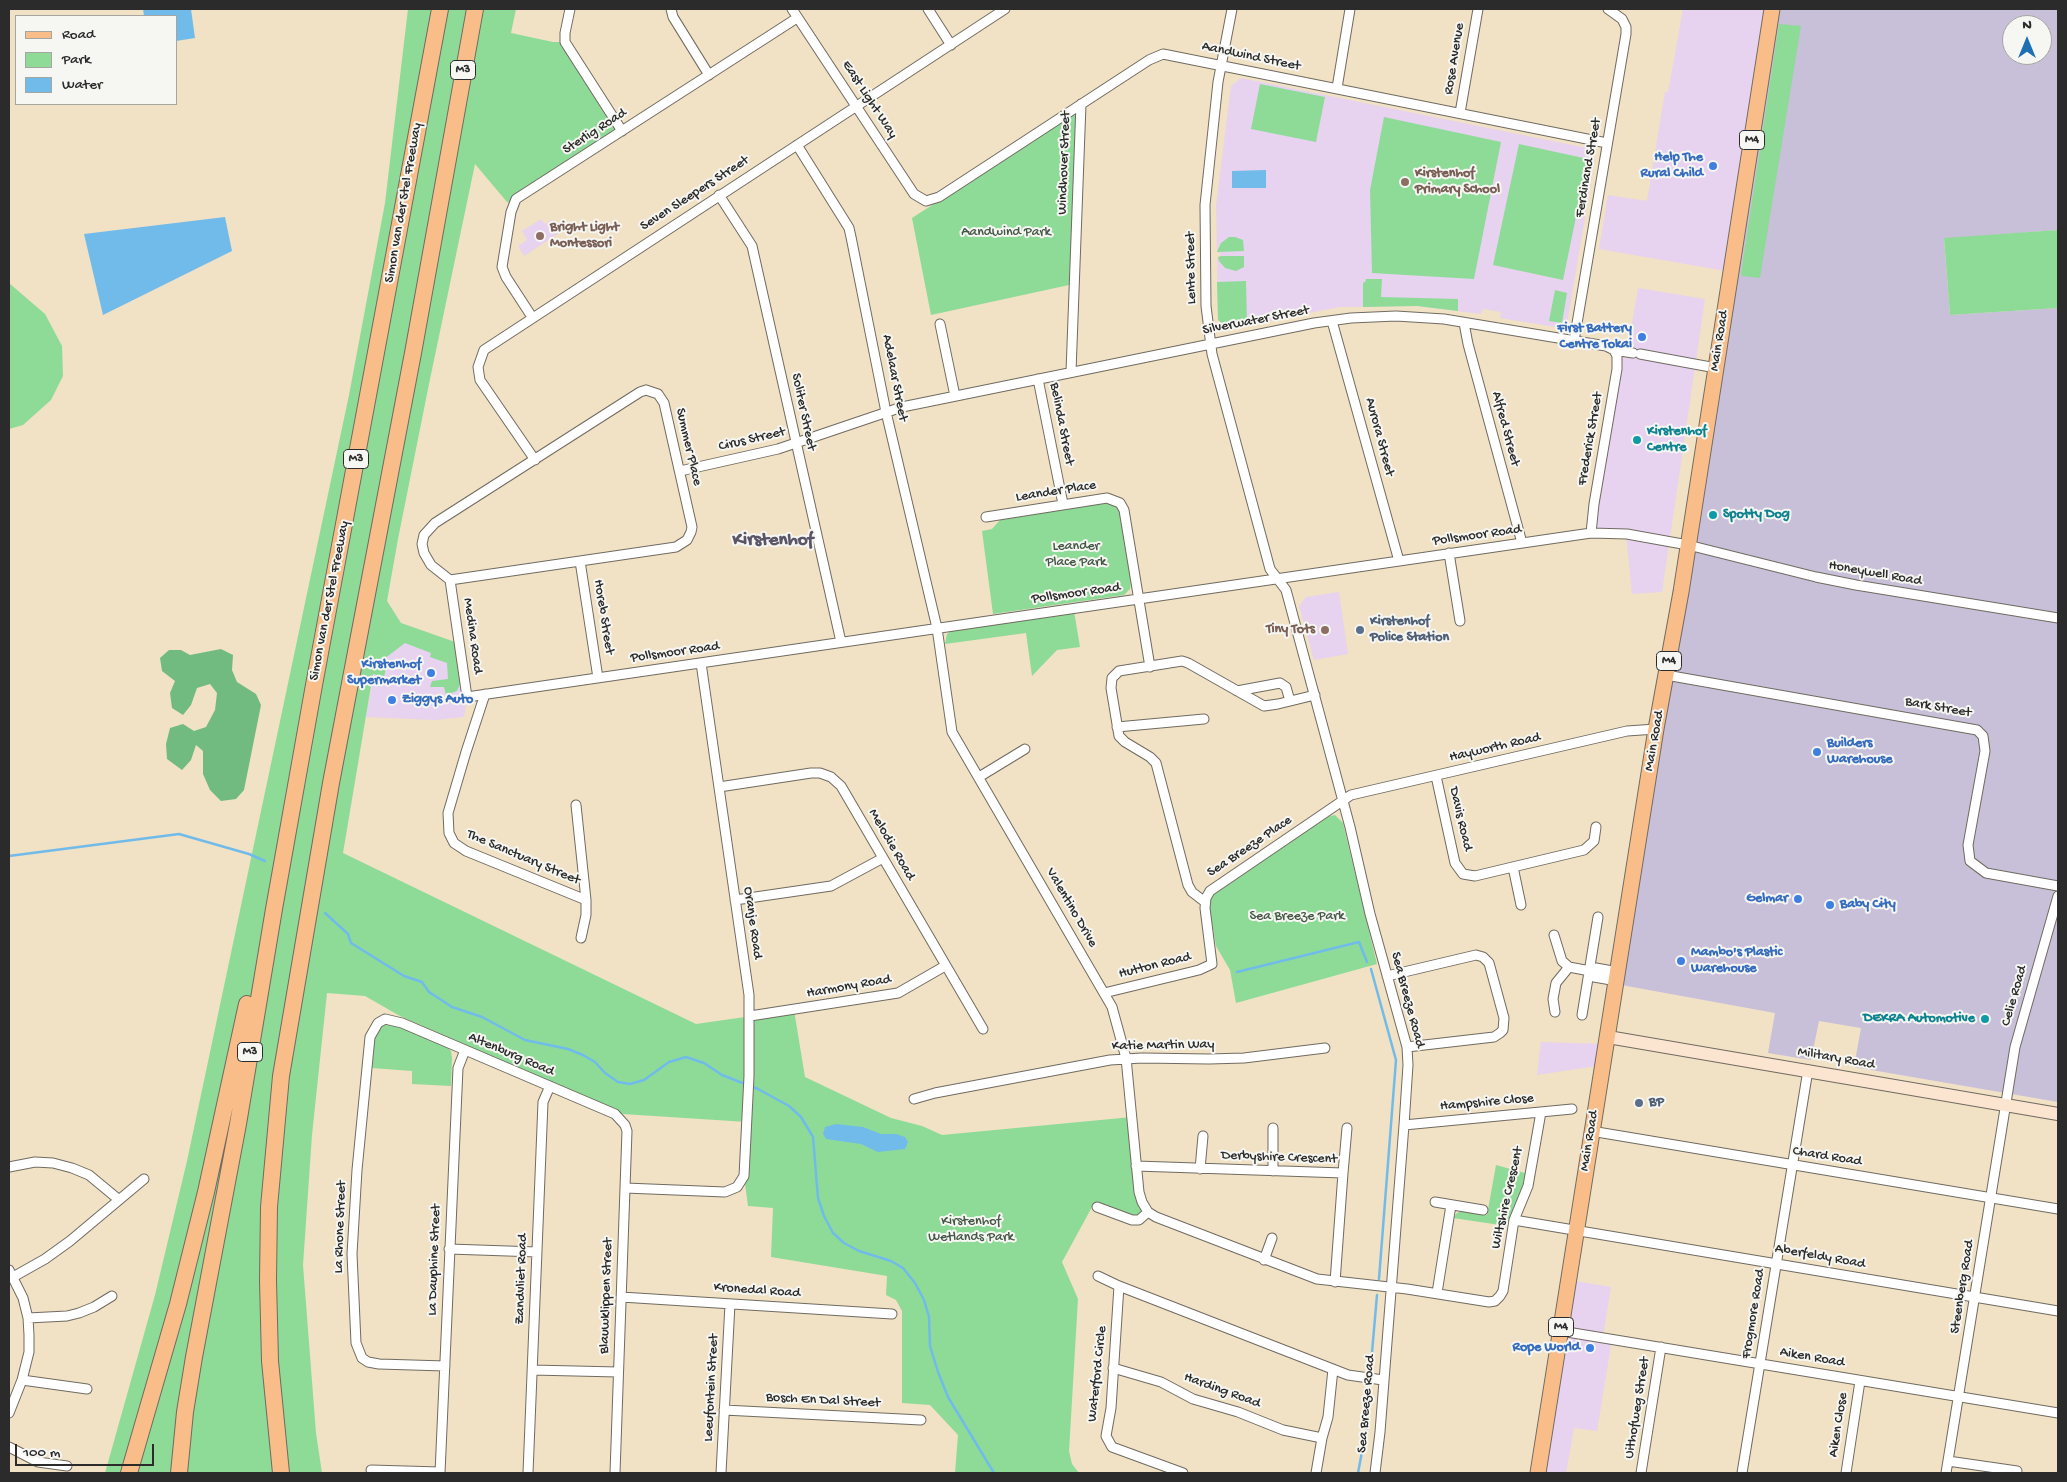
<!DOCTYPE html>
<style>
body{margin:0}
#map{position:relative;width:2067px;height:1482px;overflow:hidden;background:#f1e1c5;font-family:"Gochi Hand",sans-serif}
canvas{display:block}
.frame{position:absolute;inset:0;border:10px solid #2b2b2b;pointer-events:none}
.legend{position:absolute;left:15px;top:15px;width:162px;height:90px;box-sizing:border-box;background:#f6f6f2;border:1px solid #a5a5a2;margin:0;padding:6px 9px;list-style:none;font-size:15px;color:#2b2b2b}
.legend li{display:flex;align-items:center;gap:10px;height:25px}
.legend b{width:25px;border:1px solid #a5a5a2}
.north{position:absolute;left:2002px;top:15px;width:50px;height:50px;box-sizing:border-box;background:#f6f6f2;border:1px solid #a5a5a2;border-radius:50%;rotate:0deg;font-size:14px;font-weight:700;line-height:20px;text-align:center;color:#2b2b2b}
.north::after{content:'';display:block;margin:auto;width:18px;height:22px;background:#1f6fb2;clip-path:polygon(50% 0,100% 100%,50% 72%,0 100%)}
.scale{position:absolute;left:15px;top:1444px;width:139px;height:22px;box-sizing:border-box;border:2px solid #2b2b2b;border-top:0;padding-left:6px;font-size:15px;line-height:18px;white-space:nowrap;color:#2b2b2b;-webkit-text-stroke:4px #f6f6f2;paint-order:stroke}
</style>
<div id="map">
<canvas width="2067" height="1482"></canvas>
<div class="frame"></div>
<ul class="legend">
<li><b style="height:6px;background:#f8bd89"></b>Road</li>
<li><b style="height:14px;background:#8edb98"></b>Park</li>
<li><b style="height:14px;background:#71bbea"></b>Water</li>
</ul>
<div class="north">N</div>
<div class="scale">100 m</div>
</div>
<script>
const c = document.querySelector('canvas').getContext('2d');
c.lineJoin = 'round';
function paint(path, color) { c.fillStyle = color; c.fill(path, 'evenodd'); }
const shape = rows => new Path2D(rows.map(r => 'M' + r).join(''));
function stroke(path, color, width, dash) { c.strokeStyle = color; c.lineWidth = width; c.lineCap = dash ? 'butt' : 'round'; c.setLineDash(dash || []); c.stroke(path); }
function drawText(font, color, halo, rows, align = 'center') {
  c.font = font + ' "Gochi Hand",sans-serif'; c.lineWidth = 4; c.setLineDash([]); c.textBaseline = 'middle'; c.strokeStyle = halo; c.fillStyle = color; for (const [text, x, y, turn = 0] of rows) {
    c.save(); c.translate(x, y); c.rotate((+turn || 0) * Math.PI / 180); c.textAlign = isNaN(turn) ? turn : align; if (halo) c.strokeText(text, 0, 0); c.fillText(text, 0, 0); c.restore();
  }
}
const built = shape([
 [1683,9,1772,9,1732,272,1599,249,1608,195,1647,201,1665,92,1668,92],
 [1241,78,1587,148,1595,158,1567,324,1562,328,1500,318,1501,312,1483,309,1481,314,1417,306,1340,307,1229,329,1218,320,1217,257,1220,257,1220,253,1217,252,1216,206,1231,86],
 [541,219,545,224,551,220,559,233,524,256,518,246,527,240,522,231],
 [1638,288,1705,299,1662,592,1632,594,1626,534,1591,533,1617,356,1627,353],
 [1339,592,1348,654,1314,660,1299,606,1306,597],
 [387,601,401,623,459,644,467,697,464,717,436,720,366,717],
 [1541,1042,1607,1044,1603,1065,1537,1075],
 [1569,1280,1611,1287,1603,1337,1612,1339,1597,1431,1574,1428,1566,1473,1538,1473]
]);
const industrial = shape([
 [1772,9,2058,9,2058,230,1944,239,1950,315,2058,308,2058,1102,1854,1067,1861,1028,1819,1021,1811,1060,1768,1053,1775,1013,1616,984],
 [2012,25,2042,25,2042,55,2012,55]
]);
const green = shape([
 [408,9,516,9,511,33,553,42,565,42,622,131,512,203,507,202,475,164,429,384,398,539,387,601,401,623,455,642,461,682,457,691,446,695,444,687,430,687,432,681,448,679,447,663,430,657,431,653,405,643,380,662,386,668,384,677,373,674,343,853,696,1024,794,1010,805,1077,891,1118,922,1126,942,1135,1132,1117,1136,1166,1148,1212,1139,1220,1097,1207,1092,1207,1062,1262,1078,1299,1069,1451,1072,1464,1079,1473,955,1473,958,1435,930,1405,902,1403,902,1311,896,1300,886,1295,887,1276,771,1257,773,1208,748,1206,744,1176,747,1122,623,1114,400,1016,365,996,327,993,312,1135,303,1265,316,1433,322,1473,105,1473,155,1295,187,1161,349,395,385,203],
 [1779,24,1801,26,1760,278,1742,276,1741,274],
 [1260,84,1325,97,1316,142,1251,129],
 [1077,112,1069,285,931,315,912,218],
 [1384,117,1501,142,1474,279,1372,273,1370,190],
 [1519,144,1588,159,1563,280,1493,265],
 [2058,230,2058,308,1950,315,1944,238],
 [1229,237,1235,237,1243,240,1244,251,1217,252,1221,243],
 [1221,256,1244,256,1244,267,1236,271,1225,268,1219,261,1218,257],
 [1366,279,1382,279,1381,297,1458,299,1458,311,1417,306,1363,307,1363,283,1365,282],
 [1246,281,1247,325,1229,329,1218,320,1217,282],
 [9,283,45,314,62,346,63,376,51,400,23,425,9,429],
 [1555,290,1567,293,1562,323,1549,321],
 [1105,503,1115,505,1121,512,1131,581,1130,589,1124,595,993,614,982,531,992,529,1000,520],
 [1074,611,1080,647,1057,650,1032,676,1026,633,945,644,947,634,954,629],
 [1335,815,1343,823,1377,964,1236,1003,1230,970,1216,946,1209,906,1212,896,1326,817],
 [386,1024,393,1024,446,1046,451,1051,452,1058,451,1086,412,1084,412,1071,372,1068,375,1037,380,1027],
 [1496,1165,1525,1173,1522,1189,1507,1226,1453,1218,1457,1213,1462,1211,1487,1215]
]);
const forest = shape([
 [221,649,233,655,232,670,237,682,256,694,261,705,244,790,236,799,221,801,210,790,203,774,203,751,196,745,191,760,182,770,167,759,166,744,170,728,183,724,194,731,206,727,215,710,217,693,210,684,197,688,191,705,183,715,172,708,170,693,175,681,162,671,160,658,169,650,181,650,190,655]
]);
const water = shape([
 [143,9,191,9,195,38,176,41,176,16,144,16],
 [1266,170,1266,188,1232,188,1232,171],
 [225,217,232,251,103,315,84,234],
 [836,1124,863,1127,881,1134,896,1134,905,1137,908,1142,905,1149,878,1152,861,1144,826,1139,823,1134,825,1127]
]);
const stream = shape([
 [9,856,179,834,249,854,265,861],
 [325,913,348,934,351,943,404,976,422,982,429,992,452,1007,482,1017,525,1040,568,1049,583,1055,595,1062,605,1073,618,1082,630,1084,644,1080,669,1062,686,1057,704,1063,722,1075,758,1089,789,1106,801,1117,813,1137,818,1198,824,1216,833,1233,844,1243,859,1251,891,1261,903,1268,915,1283,924,1300,929,1317,930,1346,938,1372,948,1397,994,1473],
 [1371,969,1396,1060,1379,1279],
 [1237,972,1359,942,1367,962],
 [1371,1364,1377,1295],
 [1358,1473,1367,1425,1369,1392]
]);
const minor = shape([
 [570,9,565,33,565,42,622,131],
 [671,9,673,17,709,75],
 [792,9,914,194,926,201,939,197,1149,60,1163,54,1607,143],
 [928,9,951,45],
 [1232,9,1218,82,1205,205,1206,306,1212,354,1270,569,1286,590,1350,827,1370,914,1407,1047,1408,1065,1404,1125,1380,1432,1375,1473],
 [1337,88,1350,9],
 [1460,113,1478,9],
 [797,145,849,228,851,237,886,412,937,628,952,732,1112,1007,1126,1058,1139,1192,1142,1202,1148,1212,1156,1217,1317,1279,1407,1289,1489,1302,1495,1301,1500,1296,1503,1291,1514,1220,1528,1186,1541,1112],
 [719,195,752,246,841,642],
 [532,317,506,277,502,267,511,212,516,199,797,18],
 [1332,321,1399,561],
 [1464,323,1468,344,1522,543],
 [940,324,955,396],
 [1574,341,1626,34,1626,27,1622,19,1608,9],
 [1640,354,1716,368],
 [1071,372,1081,104],
 [1038,379,1063,504],
 [646,390,658,394,664,403,692,527,691,532,687,540,676,547,450,580,431,565,424,553,422,544,424,535,435,523,640,392,646,390],
 [535,460,480,380,478,367,484,350,1005,9],
 [680,471,778,449,902,407,1314,323,1351,318,1396,316,1444,319,1606,346,1614,350,1633,353],
 [986,517,1107,498,1120,503,1124,510,1150,667],
 [1591,533,1594,504,1617,369,1617,356,1614,350],
 [1449,553,1460,621],
 [580,561,598,678],
 [450,580,467,697,1591,533,1627,534,1688,545,1816,577,1856,585,2058,618],
 [1666,675,1977,730,1983,736,1985,751,1968,845,1970,861,1986,873,2058,886],
 [1237,691,1280,683,1286,687,1290,701],
 [485,694,466,752,448,813,449,833,454,843,466,851,586,900],
 [1117,727,1204,719],
 [1436,776,1455,863,1463,874,1475,876,1584,850,1594,841,1596,827],
 [979,777,1025,749],
 [719,787,811,773,820,773,831,777,841,786,983,1029],
 [576,805,586,900,586,915,581,938],
 [1513,867,1521,905],
 [735,900,831,886,883,858],
 [1205,902,1192,892,1188,885,1156,763,1150,757,1125,742,1119,736,1111,688,1112,678,1119,671,1182,661,1188,663,1264,706,1278,704,1315,695],
 [1554,935,1562,961,1569,967],
 [1590,971,1594,977,1617,981],
 [1387,976,1476,955,1483,957,1489,963,1504,1018,1503,1030,1500,1033,1494,1037,1407,1047],
 [1104,993,1199,970,1212,964,1205,908,1206,898,1210,891,1351,795,1627,731,1656,729],
 [1555,1012,1553,999,1556,983,1569,967,1590,971,1596,968,1618,972],
 [1582,1015,1598,917],
 [750,1016,898,993,945,966],
 [914,1099,935,1093,1110,1060,1142,1058,1209,1059,1244,1058,1325,1048],
 [1404,1125,1572,1109],
 [1591,1131,2058,1209],
 [1136,1166,1343,1173,1335,1282],
 [9,1167,35,1162,53,1163,72,1168,89,1175,118,1199],
 [1200,1169,1203,1136],
 [1273,1171,1273,1128],
 [1343,1173,1347,1128],
 [625,1188,725,1192,737,1187,744,1176,749,1076,749,995,701,663],
 [1435,1202,1483,1210],
 [1097,1207,1132,1220,1139,1220,1148,1212],
 [1514,1220,2058,1311],
 [449,1249,537,1252],
 [1264,1260,1272,1238],
 [9,1270,23,1298,28,1318,29,1335,29,1352,22,1380,9,1413],
 [1098,1276,1119,1286,1348,1375,1383,1380],
 [13,1277,45,1259,70,1241,144,1179],
 [1119,1286,1111,1408,1106,1436,1112,1447,1183,1473],
 [1437,1293,1451,1205],
 [621,1297,892,1314],
 [28,1318,67,1316,79,1313,94,1307,112,1296],
 [1561,1331,2058,1413],
 [445,1366,379,1364,368,1362,362,1358,356,1343,352,1254,357,1170,370,1037,378,1023,385,1019,402,1023,615,1114,625,1125,627,1131,615,1473],
 [1113,1368,1161,1382,1193,1399,1238,1412,1283,1430,1322,1438],
 [532,1370,618,1372],
 [22,1380,87,1389],
 [724,1410,921,1420],
 [9,1447,38,1462,67,1466],
 [1948,1461,2017,1471],
 [371,1470,440,1472],
 [440,1473,458,1068,465,1050],
 [528,1473,543,1102,550,1086],
 [721,1473,730,1304],
 [1316,1473,1322,1438,1328,1417,1333,1369],
 [1641,1473,1661,1347],
 [1742,1473,1808,1070],
 [1846,1473,1860,1381],
 [1946,1473,2015,1047,2058,896]
]);
const secondary = shape([
 [1608,1037,2058,1114]
]);
const primary = shape([
 [1538,1473,1656,729,1681,592,1772,9]
]);
const motorway = shape([
 [129,1473,178,1304,206,1192,247,1004],
 [179,1473,185,1412,194,1357,238,1124,274,909,314,685,440,9],
 [281,1473,270,1361,268,1280,269,1207,281,1076,331,783,413,353,475,9]
]);
const markers = [
 [1713,166,5,"#3f7fe0"],
 [1405,182,5,"#8d6e63"],
 [540,236,5,"#8d6e63"],
 [1642,337,5,"#3f7fe0"],
 [1637,440,5,"#0f9aa8"],
 [1713,515,5,"#0f9aa8"],
 [1325,630,5,"#8d6e63"],
 [1360,630,5,"#5c6f8a"],
 [431,673,5,"#3f7fe0"],
 [392,700,5,"#3f7fe0"],
 [1817,752,5,"#3f7fe0"],
 [1798,899,5,"#3f7fe0"],
 [1830,905,5,"#3f7fe0"],
 [1681,961,5,"#3f7fe0"],
 [1985,1019,5,"#0f9aa8"],
 [1639,1103,5,"#5c6f8a"],
 [1590,1348,5,"#3f7fe0"]
];
const shields = [
 [463,70,25],
 [1752,140,25],
 [356,459,25],
 [1669,661,25],
 [250,1052,25],
 [1561,1327,25]
];
const shieldNames = [
 ["M3",463,70],
 ["M4",1752,140],
 ["M3",356,459],
 ["M4",1669,661],
 ["M3",250,1052],
 ["M4",1561,1327]
];
const streetNames = [
 ["Aandwind Street",1251,57,12],
 ["Rose Avenue",1455,59,-81],
 ["East Light Way",869,100,57],
 ["Sterlig Road",595,132,-33],
 ["Windhover Street",1065,163,-88],
 ["Ferdinand Street",1589,168,-80],
 ["Seven Sleepers Street",695,194,-33],
 ["Simon van der Stel Freeway",404,203,-80],
 ["Lente Street",1192,268,-91],
 ["Silverwater Street",1256,321,-11],
 ["Main Road",1720,341,-81],
 ["Adelaar Street",894,378,79],
 ["Soliter Street",803,412,78],
 ["Belinda Street",1061,424,79],
 ["Alfred Street",1505,429,75],
 ["Aurora Street",1379,437,75],
 ["Frederick Street",1591,439,-80],
 ["Cirus Street",752,440,-13],
 ["Summer Place",688,447,77],
 ["Leander Place",1056,492,-9],
 ["Pollsmoor Road",1477,536,-8],
 ["Honeywell Road",1875,574,10],
 ["Pollsmoor Road",1076,594,-8],
 ["Simon van der Stel Freeway",330,601,-79],
 ["Horeb Street",603,617,81],
 ["Medina Road",472,636,82],
 ["Pollsmoor Road",675,653,-8],
 ["Bark Street",1938,708,10],
 ["Main Road",1655,741,-80],
 ["Hayworth Road",1495,748,-13],
 ["Davis Road",1460,819,77],
 ["Melodie Road",891,845,60],
 ["Sea Breeze Place",1250,847,-34],
 ["The Sanctuary Street",523,858,23],
 ["Valentino Drive",1071,908,60],
 ["Oranje Road",752,923,82],
 ["Hutton Road",1155,966,-14],
 ["Harmony Road",849,987,-10],
 ["Celie Road",2015,996,-74],
 ["Sea Breeze Road",1407,1000,75],
 ["Katie Martin Way",1163,1046,-1],
 ["Altenburg Road",511,1055,23],
 ["Military Road",1836,1059,10],
 ["Hampshire Close",1487,1103,-5],
 ["Main Road",1590,1141,-81],
 ["Chard Road",1827,1157,9],
 ["Derbyshire Crescent",1279,1158,2],
 ["Wiltshire Crescent",1508,1198,-77],
 ["La Rhone Street",341,1227,-88],
 ["Aberfeldy Road",1820,1257,10],
 ["La Dauphine Street",435,1260,-88],
 ["Zandvliet Road",522,1279,-88],
 ["Steenberg Road",1963,1287,-81],
 ["Kronedal Road",757,1291,4],
 ["Blauwklippen Street",607,1296,-88],
 ["Frogmore Road",1754,1314,-81],
 ["Aiken Road",1812,1358,10],
 ["Waterford Circle",1098,1374,-84],
 ["Leeufontein Street",712,1388,-87],
 ["Harding Road",1222,1391,20],
 ["Bosch En Dal Street",823,1401,3],
 ["Sea Breeze Road",1367,1404,-85],
 ["Uithofweg Street",1638,1408,-81],
 ["Aiken Close",1839,1425,-81]
];
const shopNames = [
 ["Help The",1703,158],
 ["Rural Child",1703,174],
 ["First Battery",1632,329],
 ["Centre Tokai",1632,345],
 ["Kirstenhof",421,665],
 ["Supermarket",421,681],
 ["Ziggys Auto",402,700,"left"],
 ["Builders",1827,744,"left"],
 ["Warehouse",1827,760,"left"],
 ["Gelmar",1788,899],
 ["Baby City",1840,905,"left"],
 ["Mambo's Plastic",1691,953,"left"],
 ["Warehouse",1691,969,"left"],
 ["Rope World",1580,1348]
];
const educationNames = [
 ["Kirstenhof",1415,174],
 ["Primary School",1415,190],
 ["Bright Light",550,228],
 ["Montessori",550,244],
 ["Tiny Tots",1315,630,"right"]
];
const parkNames = [
 ["Aandwind Park",1006,233],
 ["Leander",1076,547],
 ["Place Park",1076,563],
 ["Sea Breeze Park",1297,917],
 ["Kirstenhof",971,1222],
 ["Wetlands Park",971,1238]
];
const cultureNames = [
 ["Kirstenhof",1647,432],
 ["Centre",1647,448],
 ["Spotty Dog",1723,515],
 ["DEKRA Automotive",1975,1019,"right"]
];
const serviceNames = [
 ["Kirstenhof",1370,622],
 ["Police Station",1370,638],
 ["BP",1649,1103]
];
const districtNames = [
 ["Kirstenhof",773,541]
];
paint(built, '#e7d2ef');
paint(industrial, '#c8bfd8');
paint(green, '#8edb98');
paint(forest, '#72bb80');
paint(water, '#71bbea');
stroke(stream, '#71bbea', 2.5);
stroke(minor, '#706b61', 11);
stroke(secondary, '#706b61', 14);
stroke(primary, '#706b61', 17);
stroke(motorway, '#706b61', 18);
stroke(minor, '#fff', 9);
stroke(secondary, '#fce5d0', 12);
stroke(primary, '#f8bd89', 15);
stroke(motorway, '#f8bd89', 16);
for (const [x, y, r, color] of markers) { const dot = new Path2D(); dot.arc(x, y, r, 0, 2 * Math.PI); c.fillStyle = color; c.fill(dot); stroke(dot, '#f6f6f2', 2); }
for (const [x, y, w] of shields) { const box = new Path2D(); box.roundRect(x - w / 2, y - 9.5, w, 19, 4); c.fillStyle = '#f6f6f2'; c.fill(box); stroke(box, '#2b2b2b', 1); }
drawText('bold 12px', '#2b2b2b', null, shieldNames);
drawText('14px', '#2b2b2b', '#f6f6f2', streetNames);
drawText('bold 14px', '#366cbe', '#f6f6f2', shopNames, 'right');
drawText('bold 14px', '#785e54', '#f6f6f2', educationNames, 'left');
drawText('14px', '#445746', '#f6f6f2', parkNames);
drawText('bold 14px', '#0d838f', '#f6f6f2', cultureNames, 'left');
drawText('bold 14px', '#4e5e75', '#f6f6f2', serviceNames, 'left');
drawText('bold 19px', '#5c5568', '#f6f6f2', districtNames);
</script>
